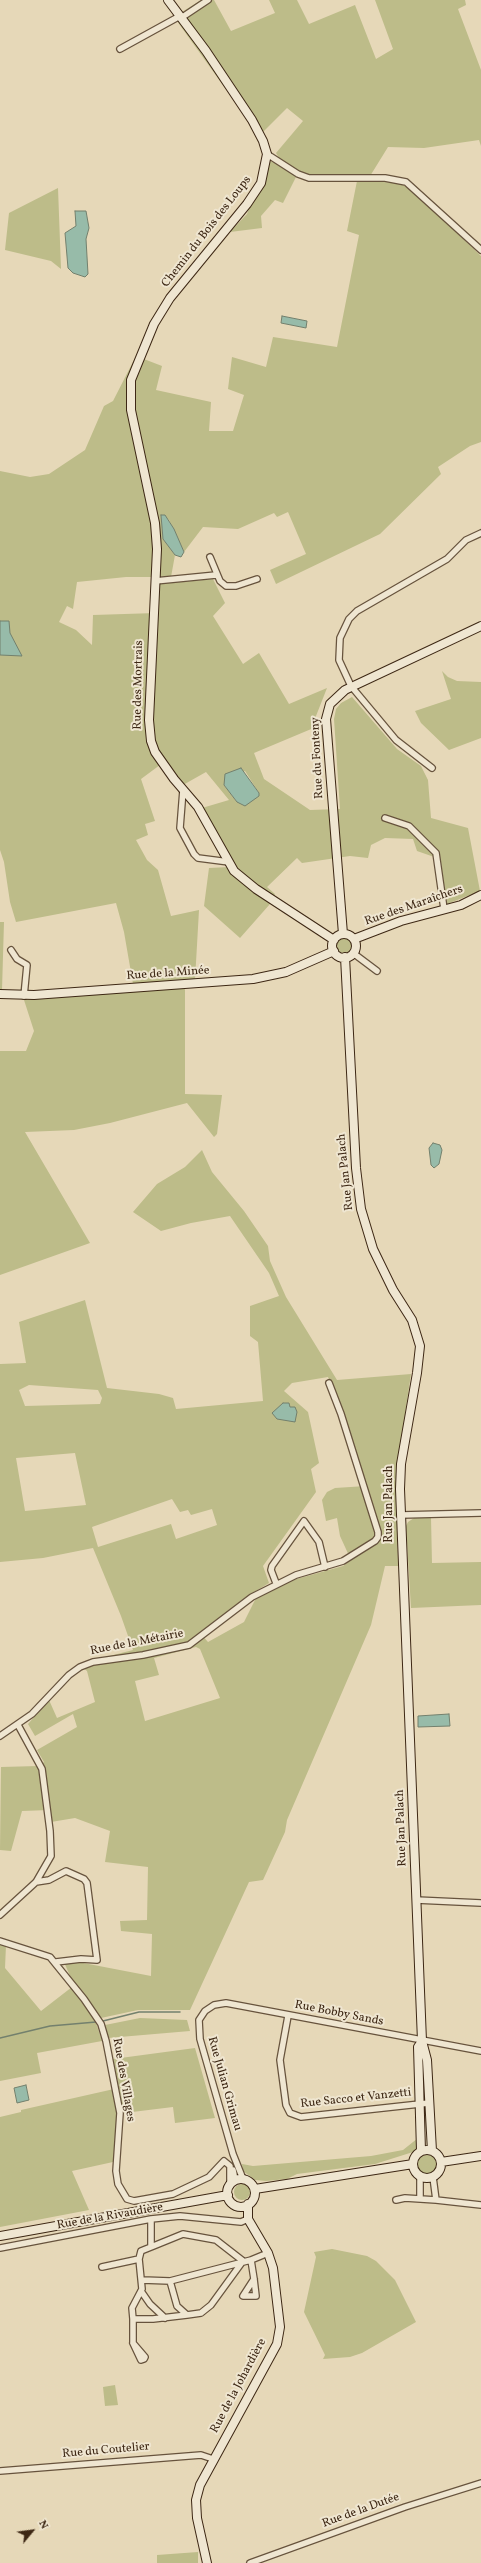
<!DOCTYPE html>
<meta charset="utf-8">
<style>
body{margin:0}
#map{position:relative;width:481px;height:2563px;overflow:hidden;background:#e6d8b8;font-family:Vollkorn,serif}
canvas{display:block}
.north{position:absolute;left:12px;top:2511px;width:40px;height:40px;-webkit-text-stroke:3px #efe6d1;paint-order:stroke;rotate:61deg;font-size:11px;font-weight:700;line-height:16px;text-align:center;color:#3d2714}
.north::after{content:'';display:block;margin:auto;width:14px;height:18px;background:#3d2714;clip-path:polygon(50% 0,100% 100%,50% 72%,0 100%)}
</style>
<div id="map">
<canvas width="481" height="2563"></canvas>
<div class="north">N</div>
</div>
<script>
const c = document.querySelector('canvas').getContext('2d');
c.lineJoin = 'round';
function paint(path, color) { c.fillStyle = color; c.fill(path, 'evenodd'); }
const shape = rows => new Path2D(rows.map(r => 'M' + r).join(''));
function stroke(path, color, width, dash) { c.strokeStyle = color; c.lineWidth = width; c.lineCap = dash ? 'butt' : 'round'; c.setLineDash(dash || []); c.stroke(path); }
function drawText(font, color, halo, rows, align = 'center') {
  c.font = font + ' Vollkorn,serif'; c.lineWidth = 4; c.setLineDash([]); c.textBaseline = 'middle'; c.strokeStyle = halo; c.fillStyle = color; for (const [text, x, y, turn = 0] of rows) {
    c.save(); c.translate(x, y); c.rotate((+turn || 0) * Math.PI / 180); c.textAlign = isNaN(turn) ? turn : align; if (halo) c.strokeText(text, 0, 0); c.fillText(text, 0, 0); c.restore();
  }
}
const green = shape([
 [201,0,214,0,231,31,275,13,269,0,297,0,309,24,355,5,376,59,393,49,375,0,465,0,466,5,458,9,481,70,481,146,479,140,424,148,388,147,367,181,399,183,412,190,481,256,481,442,470,446,438,467,441,474,380,534,276,584,270,570,306,554,288,512,277,517,274,513,238,529,203,527,184,552,169,520,161,515,163,539,175,555,171,577,126,577,77,582,73,609,67,606,59,622,76,630,92,645,93,615,156,613,157,584,213,579,225,603,213,616,243,664,259,653,289,704,327,688,316,716,316,727,254,753,264,779,310,810,340,809,334,719,336,709,341,703,352,697,397,749,421,766,428,780,431,818,468,828,480,891,447,904,440,859,417,851,413,839,385,838,371,845,368,858,350,856,302,863,297,858,267,887,275,894,270,904,240,938,204,906,209,868,229,867,230,856,202,808,229,800,206,772,183,785,164,762,141,779,155,821,145,824,148,835,136,840,147,860,158,870,171,916,199,910,195,980,185,981,185,1094,222,1095,217,1134,214,1137,187,1103,110,1123,74,1130,25,1132,90,1243,0,1275,0,1051,26,1051,34,1031,24,1000,28,994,133,984,124,932,116,903,16,922,10,902,4,862,0,850,0,471,30,477,49,474,85,450,104,406,113,401,136,356,162,366,156,390,211,402,209,431,233,431,244,395,228,389,232,357,266,367,273,337,337,347,359,235,347,231,357,181,310,182,297,175,283,203,275,200,261,216,262,228,230,232,247,214,267,160,277,164,279,158,276,153,303,121,287,108,263,132,232,82,225,88,174,17],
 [245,771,259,793,259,796,237,802,224,785],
 [58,188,61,269,51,261,5,250,9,213],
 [442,671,448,677,457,681,481,682,481,738,449,750,421,723,415,711,451,699],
 [0,922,4,922,2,990,0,990],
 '336 945a8 8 0 1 1 16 0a8 8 0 1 1-16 0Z',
 [202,1150,212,1172,244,1211,268,1246,270,1261,286,1297,337,1380,411,1374,396,1475,398,1566,385,1566,371,1625,287,1820,285,1832,263,1880,249,1882,190,2010,138,2010,101,2018,70,1976,64,1962,73,1961,151,1976,152,1934,121,1931,120,1921,147,1920,148,1867,105,1862,110,1831,75,1818,51,1822,49,1810,22,1811,11,1851,0,1850,1,1767,38,1766,44,1762,37,1750,77,1727,73,1714,35,1736,28,1724,49,1700,57,1718,95,1702,87,1671,78,1664,133,1650,121,1616,93,1548,43,1558,0,1562,0,1364,26,1363,19,1322,85,1300,107,1388,159,1394,173,1398,176,1409,263,1401,258,1342,250,1336,250,1306,279,1296,269,1273,230,1216,191,1223,161,1231,133,1212,157,1184,185,1167],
 [328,1377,366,1486,335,1488,327,1492,322,1500,326,1521,337,1518,340,1536,351,1560,343,1566,293,1580,256,1598,244,1622,208,1642,200,1633,246,1597,269,1583,263,1566,316,1492,311,1469,319,1463,308,1412,284,1391,292,1383],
 [29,1385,98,1390,102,1398,100,1404,25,1406,19,1390],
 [75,1453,86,1505,25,1511,16,1458],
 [172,1499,180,1512,188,1510,191,1515,212,1509,217,1525,176,1539,171,1524,98,1547,92,1527],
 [196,1647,200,1649,220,1698,145,1721,135,1681,159,1675,154,1658],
 [414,1518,431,1518,432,1563,481,1562,481,1605,411,1608,406,1526,408,1522],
 [0,1943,6,1945,5,1968,41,2011,72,1987,95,2020,102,2041,37,2053,41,2073,0,2081],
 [140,2018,187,2020,190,2031,108,2038,105,2025],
 [195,2048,215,2118,175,2123,173,2107,124,2113,113,2059],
 [114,2089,119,2124,113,2162,72,2171,89,2210,0,2227,0,2117,21,2112,21,2110],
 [418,2138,418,2148,413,2152,375,2164,297,2174,287,2179,266,2181,255,2180,243,2171,242,2164,253,2166,371,2156,403,2150],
 '417 2165a10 10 0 1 1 20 0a10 10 0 1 1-20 0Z',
 '234 2192a8 8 0 1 1 16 0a8 8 0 1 1-16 0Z',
 [332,2249,367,2256,376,2261,395,2280,416,2322,362,2353,350,2357,323,2359,325,2355,304,2312,316,2257,314,2252],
 [115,2385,118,2405,105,2406,103,2387],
 [198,2552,198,2563,157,2563,157,2555]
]);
const water = shape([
 [75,211,86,211,89,228,86,239,88,274,85,277,73,273,68,268,65,233,76,226,75,211],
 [282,316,307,321,306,328,281,323,282,316],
 [161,515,165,515,174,529,184,552,181,557,175,555,163,539,161,515],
 [0,621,9,621,10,633,22,656,0,655,0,621],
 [241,768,259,793,259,796,245,806,237,802,224,785,225,774,241,768],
 [433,1143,440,1145,442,1150,439,1164,434,1168,431,1165,429,1148,433,1143],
 [283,1403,289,1403,290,1407,295,1407,297,1412,295,1422,277,1419,272,1413,283,1403],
 [449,1714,450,1726,418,1727,418,1716,449,1714],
 [26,2085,29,2100,17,2103,14,2088,26,2085]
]);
const stream = shape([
 [103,2021,139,2012,180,2012],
 [0,2038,50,2026,96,2022]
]);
const street = shape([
 [181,18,208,0],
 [120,49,180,16],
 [267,154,298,174,309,178,385,178,406,182,481,250],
 [210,557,220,581,226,586,236,586,257,579],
 [155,581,216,575],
 [432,768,396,740,351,686,339,660,340,638,349,619,357,611,447,559,466,540,481,533],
 [183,790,180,828,194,854,198,858,229,862],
 [385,818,409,826,436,853,444,909],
 [11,950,17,959,27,965,24,996],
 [353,953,377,971],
 [401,1515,481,1513],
 [276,1583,271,1570,272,1566,304,1521,319,1542,325,1567],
 [0,1736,32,1714,69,1675,80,1667,93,1662,143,1655,189,1645,252,1597,296,1575,343,1561,375,1541,378,1537,378,1532,341,1414,329,1383],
 [36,1882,49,1880,66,1871,84,1879,87,1883,97,1960,81,1959,56,1962],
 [416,1900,481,1903],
 [0,1915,36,1882,51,1856,50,1831,42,1769,18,1725],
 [0,1941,50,1957,84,1999,101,2024,106,2041,120,2113,116,2171,118,2184,127,2199,134,2201,173,2194,209,2177,224,2161,230,2166,230,2185],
 [288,2016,280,2060,286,2105,290,2113,301,2117,429,2103],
 [233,2170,235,2180],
 [420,2176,420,2199],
 [433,2177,436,2200],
 [243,2179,233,2154,200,2039,199,2020,205,2011,214,2005,226,2003,481,2051],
 [396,2200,405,2198,436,2200,481,2205],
 [151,2219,151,2247,141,2251,139,2259,142,2289,132,2308,133,2319,153,2319,187,2315],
 [151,2247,183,2234,216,2240,243,2261,211,2305,201,2313,187,2315,177,2306,170,2281],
 [0,2248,151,2219,180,2216,241,2222,248,2219],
 [102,2267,139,2259],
 [254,2279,243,2296,256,2296,254,2279,251,2260,268,2253],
 [142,2280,170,2281,251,2260],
 [141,2291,150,2304,165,2318],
 [133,2319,133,2343,141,2360,144,2359,145,2357,133,2343],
 [0,2471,201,2455,213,2459],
 [250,2563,405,2507,481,2483]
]);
const secondary = shape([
 [168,0,206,51,252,120,263,141,267,154,261,183,247,204,170,298,154,324,131,380,131,410,155,523,157,549,149,720,151,741,155,752,174,779,198,807,234,871,256,889,334,940],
 [343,934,326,719,330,704,345,690,481,626],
 '332 946a12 12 0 1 1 24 0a12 12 0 1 1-24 0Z',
 [354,939,401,921,461,905,481,895],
 [345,957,356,1168,361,1209,373,1249,393,1290,412,1320,420,1346,417,1373,401,1464,400,1489,422,2041,427,2060,432,2151],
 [0,994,34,995,253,979,286,972,334,951],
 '413 2164a14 14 0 1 1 28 0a14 14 0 1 1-28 0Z',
 [421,2151,418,2047,422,2041],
 [441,2162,481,2156],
 '227 2193a14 14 0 1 1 28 0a14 14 0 1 1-28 0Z',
 [255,2189,413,2164],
 [0,2236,228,2195],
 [207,2563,197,2518,196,2500,200,2485,277,2344,280,2327,273,2268,268,2253,248,2219,248,2204]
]);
const streetNames = [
 ["Chemin du Bois des Loups",207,232,-52],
 ["Rue des Mortrais",139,685,-89],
 ["Rue du Fonteny",318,758,-93],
 ["Rue des Maraîchers",414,906,-19],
 ["Rue de la Minée",168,974,-4],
 ["Rue Jan Palach",346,1172,-96],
 ["Rue Jan Palach",390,1504,-90],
 ["Rue de la Métairie",137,1643,-11],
 ["Rue Jan Palach",402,1828,-92],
 ["Rue Bobby Sands",339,2014,11],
 ["Rue des Villages",123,2080,80],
 ["Rue Julian Grimau",224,2084,74],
 ["Rue Sacco et Vanzetti",356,2099,-6],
 ["Rue de la Rivaudière",110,2217,-10],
 ["Rue de la Johardière",239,2386,-62],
 ["Rue du Coutelier",106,2451,-5],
 ["Rue de la Dutée",361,2511,-20]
];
paint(green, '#bdbc89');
paint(water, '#97bba9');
stroke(water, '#73806d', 1);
stroke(stream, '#73806d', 1.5);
stroke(street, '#67533d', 8);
stroke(secondary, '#3d2714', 10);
stroke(street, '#efe6d1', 5.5);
stroke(secondary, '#efe6d1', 8);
drawText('12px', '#3d2714', '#efe6d1', streetNames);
</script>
